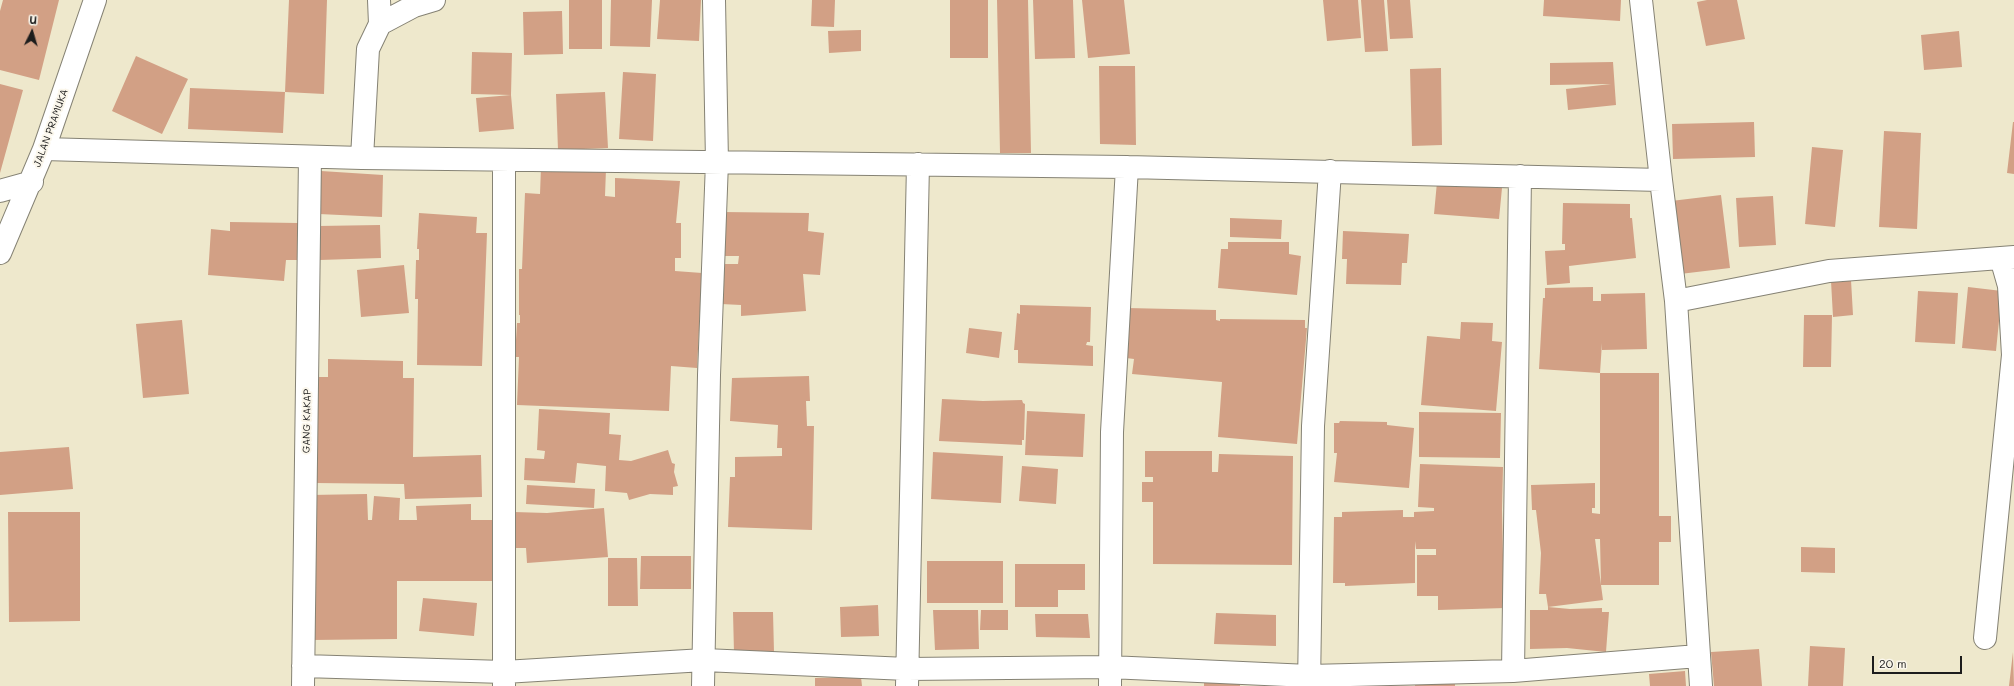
<!DOCTYPE html>
<style>
body{margin:0}
#map{position:relative;width:2014px;height:686px;overflow:hidden;background:#eee8cc;font-family:Mali,sans-serif}
canvas{display:block}
.north{position:absolute;left:12px;top:12px;width:40px;height:40px;-webkit-text-stroke:3px #fbf7ec;paint-order:stroke;rotate:5deg;font-size:11px;font-weight:700;line-height:16px;text-align:center;color:#1c1c1c}
.north::after{content:'';display:block;margin:auto;width:14px;height:18px;background:#1c1c1c;clip-path:polygon(50% 0,100% 100%,50% 72%,0 100%)}
.scale{position:absolute;left:1872px;top:656px;width:90px;height:18px;box-sizing:border-box;border:2px solid #1c1c1c;border-top:0;padding-left:5px;font-size:12px;line-height:14px;white-space:nowrap;color:#1c1c1c;-webkit-text-stroke:3px #fbf7ec;paint-order:stroke}
</style>
<div id="map">
<canvas width="2014" height="686"></canvas>
<div class="north">U</div>
<div class="scale">20 m</div>
</div>
<script>
const c = document.querySelector('canvas').getContext('2d');
c.lineJoin = 'round';
function paint(path, color) { c.fillStyle = color; c.fill(path, 'evenodd'); }
const shape = rows => new Path2D(rows.map(r => 'M' + r).join(''));
function stroke(path, color, width, dash) { c.strokeStyle = color; c.lineWidth = width; c.lineCap = dash ? 'butt' : 'round'; c.setLineDash(dash || []); c.stroke(path); }
function drawText(font, color, halo, rows, align = 'center') {
  c.font = font + ' Mali,sans-serif'; c.lineWidth = 4; c.setLineDash([]); c.textBaseline = 'middle'; c.strokeStyle = halo; c.fillStyle = color; for (const [text, x, y, turn = 0] of rows) {
    c.save(); c.translate(x, y); c.rotate((+turn || 0) * Math.PI / 180); c.textAlign = isNaN(turn) ? turn : align; if (halo) c.strokeText(text, 0, 0); c.fillText(text, 0, 0); c.restore();
  }
}
const building = shape([
 [3,0,59,0,39,80,0,70,0,11],
 [289,0,327,0,324,94,285,92,283,133,188,129,190,88,285,92],
 [569,0,602,0,602,49,569,49],
 [611,0,652,0,650,47,610,46],
 [660,0,701,0,699,41,657,39],
 [812,0,835,0,834,27,811,26],
 [950,0,988,0,988,58,950,58],
 [997,0,1028,0,1031,153,1000,153],
 [1033,0,1073,0,1075,58,1035,59],
 [1082,0,1124,0,1130,54,1088,58],
 [1323,0,1358,0,1361,38,1327,41],
 [1361,0,1384,0,1388,51,1365,52],
 [1387,0,1410,0,1413,38,1390,39],
 [1544,0,1621,0,1620,21,1543,16],
 [1707,0,1737,0,1745,39,1706,46,1697,2],
 [562,11,563,54,524,55,523,12],
 [861,30,861,51,829,53,828,31],
 [1959,31,1962,67,1924,70,1921,35],
 [472,52,512,53,511,95,471,94],
 [136,56,188,79,162,134,112,111],
 [1613,62,1616,105,1568,110,1566,89,1611,84,1550,85,1550,63],
 [1099,66,1135,66,1136,145,1100,144],
 [1441,68,1442,145,1412,146,1410,69],
 [623,72,656,74,653,141,619,139],
 [0,84,23,90,0,173],
 [605,92,608,148,558,150,556,94],
 [511,95,514,129,479,132,476,98],
 [1754,122,1755,157,1673,159,1672,124],
 [2013,122,2014,122,2014,174,2007,173],
 [1884,131,1921,133,1917,229,1879,227],
 [1812,147,1843,150,1835,227,1805,224],
 [541,167,606,169,605,196,615,197,615,178,680,181,676,223,681,223,681,258,675,258,675,271,702,273,697,368,671,366,669,411,517,405,519,357,515,357,517,323,520,323,520,315,519,315,519,269,522,269,525,193,540,194],
 [321,171,383,175,382,217,319,214],
 [1437,182,1502,188,1499,219,1434,214],
 [1721,195,1730,268,1680,274,1671,201],
 [1773,196,1776,245,1739,247,1736,198],
 [1563,203,1630,204,1630,218,1632,218,1636,258,1569,266,1570,283,1547,285,1545,251,1565,250,1565,244,1562,244],
 [723,212,809,213,808,231,824,233,820,275,803,274,806,311,741,316,741,305,721,304,722,264,738,264,739,256,723,256],
 [419,213,477,217,476,233,487,233,482,366,417,365,418,299,415,299,416,260,419,260,419,249,417,249],
 [1230,218,1282,220,1281,239,1230,237],
 [230,222,298,223,298,260,286,260,284,281,208,275,211,229,230,231],
 [380,225,381,258,320,260,318,226],
 [1343,231,1409,234,1407,263,1402,263,1401,285,1346,284,1347,259,1342,259],
 [1228,242,1289,242,1289,254,1301,256,1297,295,1218,288,1221,249,1228,249],
 [404,265,409,313,361,317,357,270],
 [1851,280,1853,315,1833,317,1831,281],
 [1593,287,1593,301,1601,301,1601,294,1645,293,1647,349,1602,350,1602,343,1600,373,1539,369,1543,298,1545,298,1545,288],
 [1968,287,2002,291,1996,351,1962,348],
 [1918,291,1958,293,1955,344,1915,342],
 [1020,305,1091,307,1090,342,1087,342,1086,345,1093,346,1093,366,1018,363,1018,350,1014,350,1017,313,1020,314],
 [1127,308,1216,310,1216,320,1220,321,1220,319,1305,320,1305,328,1307,328,1297,444,1218,437,1222,382,1132,374,1134,359,1126,358],
 [1804,315,1832,315,1831,367,1803,367],
 [182,320,189,394,143,398,136,324],
 [1461,322,1493,323,1492,341,1502,342,1496,411,1421,405,1427,336,1460,339],
 [969,328,1002,332,999,358,966,353],
 [328,359,403,361,403,378,414,378,413,457,481,455,482,497,405,499,404,484,315,483,316,377,328,377],
 [1600,373,1659,373,1659,516,1671,516,1671,542,1659,542,1659,585,1601,585,1603,600,1548,607,1570,609,1602,608,1602,612,1609,612,1606,652,1567,648,1530,649,1530,610,1548,610,1548,607,1546,594,1539,594,1541,553,1536,510,1532,510,1531,485,1595,483,1595,508,1592,508,1592,513,1600,514],
 [1595,539,1600,539,1601,585],
 [809,376,810,401,806,401,807,426,814,426,812,530,728,527,730,477,735,477,735,457,782,456,782,448,777,448,778,425,730,421,732,378],
 [942,399,983,401,1022,400,1023,403,1025,404,1024,440,1022,440,1022,445,939,441],
 [539,409,610,413,609,434,621,435,619,460,631,461,668,450,672,463,675,464,674,472,678,486,673,487,673,495,650,494,629,500,627,493,605,491,606,466,577,463,575,483,524,480,525,458,544,459,545,451,537,450],
 [1027,411,1085,414,1083,457,1025,455],
 [1419,412,1501,413,1500,458,1419,457],
 [1340,421,1387,422,1387,425,1414,428,1409,488,1334,482,1337,453,1334,453,1334,423,1339,423],
 [69,447,73,489,0,495,0,452],
 [1145,451,1212,451,1212,472,1218,472,1219,454,1293,456,1292,565,1153,564,1153,502,1142,502,1142,482,1153,482,1153,477,1145,477],
 [933,452,1003,456,1001,503,931,499],
 [1420,464,1503,467,1502,510,1503,555,1509,555,1505,608,1438,610,1438,596,1417,596,1417,555,1436,555,1436,549,1416,549,1415,541,1415,583,1345,586,1345,583,1333,583,1334,517,1342,517,1342,512,1403,510,1403,517,1414,517,1414,512,1434,511,1434,508,1418,507],
 [1022,466,1058,469,1056,504,1019,501],
 [527,485,595,489,594,508,526,504],
 [367,494,368,520,372,520,374,496,400,498,399,520,417,520,416,506,471,504,471,520,493,520,493,581,397,581,397,639,312,640,310,495],
 [604,508,608,557,527,563,526,548,513,548,514,512,547,513],
 [8,512,80,512,80,621,9,622],
 [1801,547,1835,548,1835,573,1801,572],
 [641,556,691,556,691,589,640,589],
 [608,558,637,558,638,606,608,606],
 [927,561,1003,561,1003,603,927,603],
 [1015,564,1085,564,1085,590,1058,590,1058,607,1015,607],
 [423,598,477,603,474,636,419,631],
 [878,605,879,636,841,637,840,607],
 [933,610,978,610,979,649,935,650],
 [981,610,1008,610,1008,630,980,630],
 [733,612,773,612,774,652,734,653],
 [1216,613,1276,615,1276,646,1214,644],
 [1035,614,1088,614,1090,638,1036,637],
 [1810,646,1845,648,1843,686,1808,686],
 [1759,649,1762,686,1714,686,1711,652],
 [2013,652,2014,686,2009,686],
 [1685,671,1686,686,1650,686,1649,674],
 [861,677,862,686,815,686,815,678],
 [1204,678,1240,680,1240,686,1204,686],
 [1415,683,1455,683,1455,686,1415,686]
]);
const minor = shape([
 [379,0,380,24],
 [1641,0,1661,180],
 [44,149,362,158,1127,167,1661,180,1676,301,1701,686],
 [362,158,368,49,380,24,414,6,434,0],
 [504,160,504,686],
 [0,191,32,182],
 [0,253,44,149,95,0],
 [1676,301,1829,271,2014,257],
 [1985,638,2013,355,2009,286,2001,258],
 [303,666,504,672,704,660,907,669,1109,667,1309,676,1513,671,1520,176],
 [1513,671,1698,656],
 [303,686,310,157],
 [703,686,709,375,717,162,714,0],
 [907,686,918,164],
 [1110,686,1112,432,1127,167],
 [1309,686,1313,426,1330,171]
]);
const streetNames = [
 ["JALAN PRAMUKA",51,128,-70],
 ["GANG KAKAP",307,421,-89]
];
paint(building, '#d2a085');
stroke(minor, '#858274', 24);
stroke(minor, '#fff', 22);
drawText('10px', '#1c1c1c', '#fbf7ec', streetNames);
</script>
